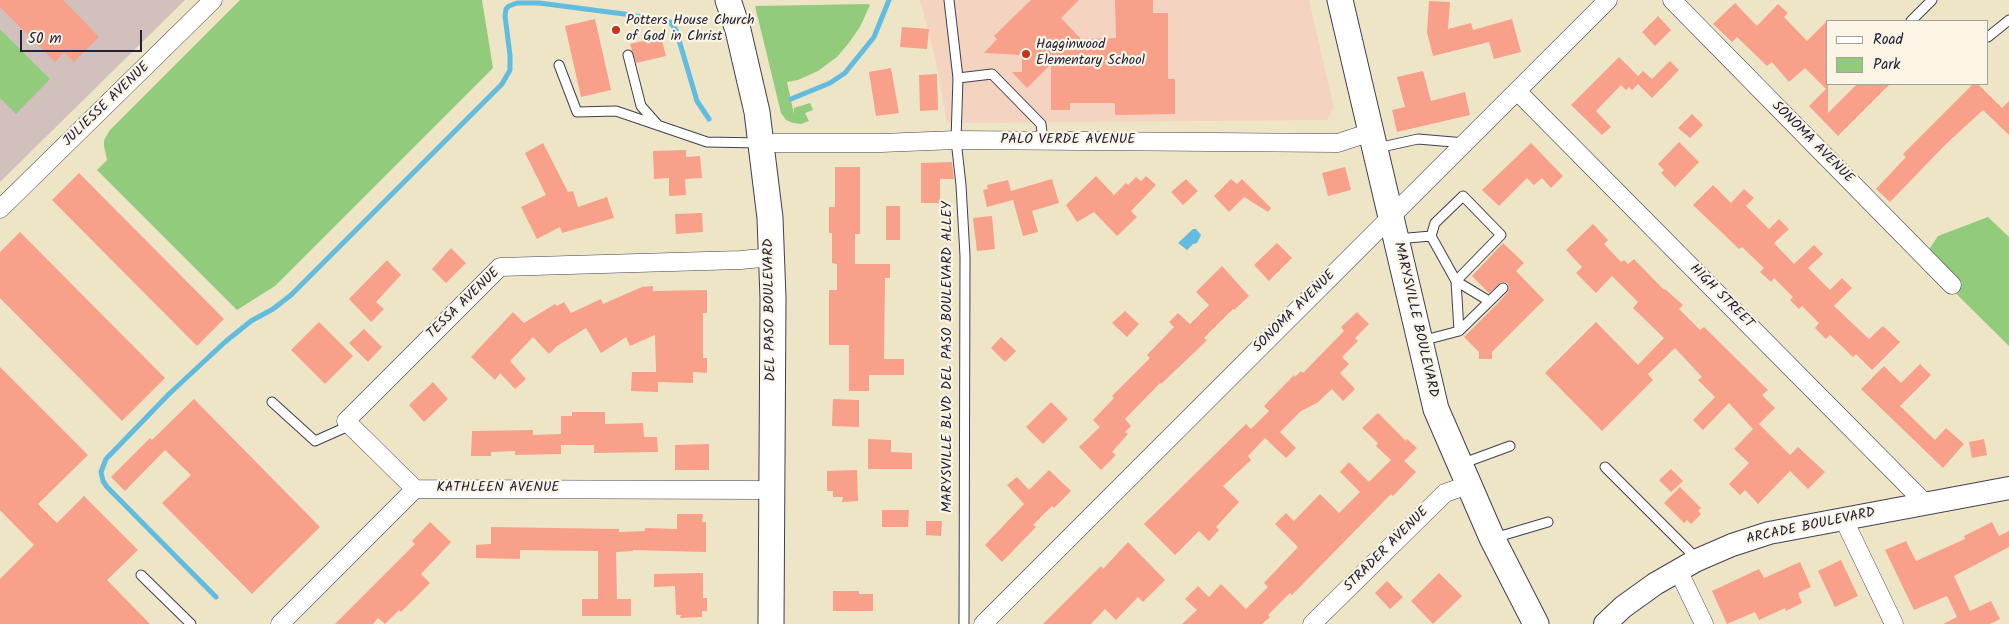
<!DOCTYPE html>
<style>
body{margin:0}
#map{position:relative;width:2009px;height:624px;overflow:hidden;background:#eee5c7;font-family:Kalam,sans-serif}
canvas{display:block}
.legend{position:absolute;left:1826px;top:20px;width:162px;height:65px;box-sizing:border-box;background:#fcf5e5;border:1px solid #a5a1a1;margin:0;padding:6px 9px;list-style:none;font-size:15px;color:#22223b}
.legend li{display:flex;align-items:center;gap:10px;height:25px}
.legend b{width:25px;border:1px solid #a5a1a1}
.scale{position:absolute;left:20px;top:30px;width:122px;height:22px;box-sizing:border-box;border:2px solid #22223b;border-top:0;padding-left:6px;font-size:15px;line-height:18px;white-space:nowrap;color:#22223b;-webkit-text-stroke:4px #fcf5e5;paint-order:stroke}
</style>
<div id="map">
<canvas width="2009" height="624"></canvas>
<ul class="legend">
<li><b style="height:6px;background:#fff"></b>Road</li>
<li><b style="height:14px;background:#93cb7d"></b>Park</li>
</ul>
<div class="scale">50 m</div>
</div>
<script>
const c = document.querySelector('canvas').getContext('2d');
c.lineJoin = 'round';
function paint(path, color) { c.fillStyle = color; c.fill(path, 'evenodd'); }
const shape = rows => new Path2D(rows.map(r => 'M' + r).join(''));
function stroke(path, color, width, dash) { c.strokeStyle = color; c.lineWidth = width; c.lineCap = dash ? 'butt' : 'round'; c.setLineDash(dash || []); c.stroke(path); }
function drawText(font, color, halo, rows, align = 'center') {
  c.font = font + ' Kalam,sans-serif'; c.lineWidth = 4.5; c.setLineDash([]); c.textBaseline = 'middle'; c.strokeStyle = halo; c.fillStyle = color; for (const [text, x, y, turn = 0] of rows) {
    c.save(); c.translate(x, y); c.rotate((+turn || 0) * Math.PI / 180); c.textAlign = isNaN(turn) ? turn : align; if (halo) c.strokeText(text, 0, 0); c.fillText(text, 0, 0); c.restore();
  }
}
const built = shape([
 [920,0,1309,0,1334,108,1327,120,947,123,936,61]
]);
const industrial = shape([
 [0,0,185,0,0,182]
]);
const green = shape([
 [240,0,482,0,493,68,275,286,237,310,97,170,107,160,104,146,104,140,110,130],
 [868,4,870,5,860,27,848,44,837,57,818,71,798,80,787,82,794,114,794,108,810,103,813,110,805,113,809,121,801,124,793,123,786,120,781,113,755,6],
 [0,29,50,79,16,114,0,98],
 [1988,217,2009,237,2009,346,1922,260,1938,236]
]);
const water = shape([
 [1193,229,1196,229,1201,235,1197,243,1193,244,1187,250,1178,243]
]);
const stream = shape([
 [791,99,830,83,845,73,874,37,889,0],
 [216,597,107,487,103,481,101,472,106,459,169,394,225,342,251,321,273,309,291,295,502,84,510,70,510,55,505,16,506,9,509,6,517,3,539,3,624,14,670,22,676,30,697,101,709,119]
]);
const building = shape([
 [0,0,63,0,99,37,74,62,64,52,55,62,0,7],
 [1031,0,1079,0,1061,18,1081,39,1116,38,1115,0,1153,0,1153,13,1168,13,1168,79,1175,79,1175,114,1115,115,1115,103,1070,103,1070,110,1051,110,1051,64,1027,88,1012,72,1022,72,1022,55,984,53,997,39,994,36],
 [1429,1,1450,2,1448,29,1471,23,1473,30,1512,19,1521,52,1494,59,1489,42,1433,56,1427,33],
 [1735,3,1757,26,1778,4,1788,13,1784,17,1807,41,1828,20,1828,113,1857,84,1890,84,1838,136,1809,106,1826,89,1805,68,1789,82,1772,62,1767,66,1737,37,1732,42,1713,24],
 [1658,16,1671,30,1655,46,1642,32],
 [595,19,611,90,581,97,565,26],
 [902,27,929,29,927,49,900,47],
 [661,37,666,56,636,63,630,44],
 [1619,57,1638,76,1643,71,1652,79,1670,61,1679,70,1652,98,1638,84,1632,90,1629,87,1626,90,1621,85,1596,111,1611,127,1602,135,1571,105],
 [891,68,899,113,876,116,869,72],
 [1423,71,1431,101,1465,92,1470,115,1397,132,1392,110,1405,107,1397,77],
 [937,74,938,110,920,111,919,75],
 [1973,84,1978,84,2002,108,2009,101,2009,135,1983,110,1945,145,1890,202,1876,189,1906,157,1903,154],
 [1692,114,1703,125,1690,138,1678,128],
 [1679,142,1699,162,1675,187,1661,173,1664,170,1658,164],
 [543,143,568,192,573,191,578,207,607,197,614,218,562,233,560,227,537,239,521,207,546,195,525,153],
 [1531,143,1563,176,1551,188,1542,178,1534,185,1527,178,1499,206,1482,190],
 [686,150,686,157,700,156,702,178,685,179,686,195,669,196,669,178,654,179,653,151],
 [952,162,954,179,940,179,940,203,921,203,921,163],
 [835,167,860,167,860,234,855,234,855,264,890,264,890,278,885,278,884,359,904,359,904,375,869,375,869,391,849,391,849,345,829,345,829,290,837,290,837,264,832,263,832,233,829,233,829,207,835,207],
 [1345,167,1351,190,1328,196,1322,173],
 [79,173,224,319,197,346,52,200],
 [1096,176,1114,195,1126,183,1128,185,1136,177,1141,181,1146,176,1156,185,1131,211,1137,217,1117,236,1094,212,1077,222,1066,205],
 [1052,179,1059,203,1032,211,1038,232,1023,236,1013,200,987,207,983,190,988,189,987,185,1008,180,1011,191],
 [1186,179,1198,191,1183,205,1171,192],
 [1231,179,1237,184,1242,179,1271,208,1268,212,1244,197,1229,212,1214,196],
 [1713,185,1731,203,1744,189,1754,198,1746,206,1769,229,1779,219,1789,229,1774,243,1794,264,1814,245,1823,254,1808,268,1830,290,1842,278,1852,288,1834,306,1869,339,1883,326,1900,342,1872,370,1856,354,1853,357,1830,335,1826,339,1815,328,1819,323,1802,306,1799,309,1790,300,1793,297,1774,278,1771,282,1760,272,1764,268,1742,247,1739,249,1693,205],
 [886,206,900,206,900,240,886,240],
 [702,213,703,232,676,234,675,214],
 [992,216,995,249,977,251,973,218],
 [1593,224,1608,240,1604,244,1621,262,1624,260,1628,264,1634,259,1664,290,1665,289,1683,305,1679,309,1700,330,1704,327,1768,390,1762,395,1775,408,1759,424,1790,455,1798,447,1825,472,1808,489,1790,471,1758,504,1745,490,1740,495,1729,484,1749,463,1734,449,1753,429,1729,403,1703,430,1693,420,1715,397,1698,380,1702,377,1675,348,1648,374,1653,380,1602,431,1545,373,1596,322,1638,365,1664,338,1633,308,1638,302,1612,276,1596,293,1576,273,1582,267,1566,250],
 [20,232,165,378,122,421,0,298,0,252],
 [1277,243,1292,258,1269,281,1254,265],
 [1503,243,1524,263,1516,271,1544,300,1492,352,1492,359,1479,359,1479,352,1464,337,1499,302,1508,292,1509,287,1507,283,1501,282,1489,293,1472,276],
 [451,248,466,263,446,283,432,269],
 [387,260,401,275,376,302,384,309,371,322,349,299],
 [1222,266,1249,296,1234,310,1233,309,1204,338,1207,340,1198,349,1161,384,1160,383,1125,419,1131,426,1125,432,1128,434,1112,452,1116,455,1101,470,1079,447,1100,427,1093,420,1114,398,1112,396,1150,358,1147,355,1174,327,1169,322,1178,313,1190,324,1209,305,1196,292],
 [653,286,653,291,707,290,707,313,703,313,703,358,707,358,707,373,693,372,693,383,658,382,658,392,631,391,632,372,656,372,655,335,630,346,626,337,601,353,586,328,557,346,549,354,533,337,510,361,526,379,515,389,500,373,495,380,471,357,513,312,524,323,555,304,557,306,564,302,571,313,601,299,603,304,642,287],
 [1125,311,1139,324,1127,337,1112,323],
 [1357,312,1369,324,1355,338,1358,341,1342,357,1349,364,1340,373,1355,389,1343,401,1332,389,1317,403,1301,411,1280,432,1296,448,1286,458,1265,438,1248,456,1251,460,1223,486,1239,502,1216,527,1219,530,1209,541,1199,531,1175,555,1144,524,1246,424,1251,429,1269,411,1264,406,1294,375,1295,377,1301,371,1303,373,1344,331,1341,327],
 [319,322,353,356,325,384,291,350],
 [364,329,382,347,368,362,349,343],
 [1001,337,1016,351,1005,362,991,348],
 [1920,364,1931,375,1900,406,1935,440,1946,428,1964,444,1943,468,1861,389,1884,366,1901,383],
 [0,367,88,455,38,504,57,523,84,496,138,550,107,580,150,624,0,624,0,579,34,545,0,510],
 [433,382,448,399,424,422,409,405],
 [194,399,320,527,252,594,162,503,191,475,165,450,125,491,111,477,150,438,152,440],
 [833,399,859,400,859,427,832,426],
 [1051,402,1068,419,1043,444,1026,427],
 [572,412,605,412,605,424,643,423,644,437,657,437,658,452,594,453,594,445,561,445,561,454,515,455,515,451,491,452,491,456,471,456,472,431,533,430,533,435,561,434,561,416,572,416],
 [1378,413,1406,441,1407,439,1417,448,1404,461,1416,472,1393,496,1391,494,1292,595,1290,593,1268,615,1270,617,1262,624,1182,624,1197,610,1185,599,1198,586,1209,597,1221,584,1246,609,1268,587,1264,583,1298,547,1275,524,1286,513,1294,521,1320,494,1339,513,1360,492,1340,472,1349,462,1369,482,1391,460,1376,446,1378,443,1362,428],
 [868,439,891,440,891,452,912,453,912,469,868,469],
 [1984,439,1987,455,1972,458,1969,442],
 [709,444,709,470,675,470,675,445],
 [1671,469,1683,481,1671,492,1659,480],
 [857,470,858,501,842,502,843,497,833,497,833,491,827,491,827,471],
 [1049,470,1071,491,1054,508,1052,506,1033,525,1036,527,1002,562,985,545,1024,504,1007,485,1017,477,1029,490],
 [1680,487,1701,508,1698,511,1701,514,1691,524,1687,520,1684,523,1664,503],
 [882,510,909,510,908,527,882,527],
 [677,514,703,514,702,522,706,522,706,552,633,550,633,551,616,552,617,599,631,599,631,616,582,616,582,599,598,599,598,551,520,550,520,559,476,558,476,545,491,544,491,527,619,529,619,532,645,531,645,528,677,529],
 [926,521,942,521,941,536,926,535],
 [430,522,451,542,421,574,430,583,401,612,399,610,385,624,378,618,373,624,335,624,415,544,412,541],
 [1992,522,1999,536,2009,531,2009,547,1954,576,1970,611,1991,601,2000,619,1990,624,1943,624,1957,617,1947,596,1914,610,1885,550,1906,541,1916,561,1965,539,1964,536],
 [1128,542,1165,580,1143,602,1138,597,1116,620,1105,609,1091,624,1043,624,1101,566,1103,569],
 [1841,560,1858,596,1835,607,1818,571],
 [1800,562,1811,587,1798,593,1802,603,1786,611,1785,608,1759,620,1755,612,1727,624,1712,591,1759,569,1764,578],
 [703,573,703,598,707,598,707,611,702,611,702,617,680,618,681,615,676,615,675,586,654,587,654,574],
 [1439,573,1462,596,1433,624,1411,601],
 [1387,581,1403,597,1390,609,1375,593],
 [833,591,859,591,859,594,873,594,873,611,833,611]
]);
const service = shape([
 [949,0,958,78,956,140,961,185,965,256,964,624],
 [1911,21,1932,0],
 [1988,37,2009,20],
 [628,55,641,106,657,124],
 [559,65,577,112,616,111,707,142,760,143],
 [958,78,992,74,1041,124,1043,141],
 [1377,148,1418,139,1465,143],
 [1431,236,1456,281,1459,331,1503,288],
 [1397,239,1431,236,1435,223,1463,196,1501,235,1456,281],
 [1456,281,1489,301],
 [1421,341,1459,331],
 [272,402,315,441,351,425],
 [1461,464,1510,446],
 [1605,467,1697,559],
 [1494,538,1548,522],
 [141,575,191,624]
]);
const minor = shape([
 [1672,0,1952,285],
 [1517,91,1925,503],
 [762,143,881,143,956,140,1338,143,1371,132],
 [0,209,213,0],
 [415,489,346,421,500,267,741,260,772,257],
 [1843,518,1894,624],
 [1678,570,1704,624],
 [280,624,415,489,772,490],
 [983,624,1608,0],
 [1312,624,1445,493,1468,485]
]);
const tertiary = shape([
 [1605,624,1623,607,1655,584,1695,561,1732,545,1769,533,2009,488]
]);
const secondary = shape([
 [728,0,738,30,757,112,770,218,773,298,771,624],
 [1340,0,1436,409,1492,538,1536,624]
]);
const markers = [
 [616,30,5,"#c8321e"],
 [1026,54,5,"#c8321e"]
];
const poiNames = [
 ["Potters House Church",626,22],
 ["of God in Christ",626,38],
 ["Hagginwood",1036,46],
 ["Elementary School",1036,62]
];
const streetNames = [
 ["JULIESSE AVENUE",107,105,-44],
 ["PALO VERDE AVENUE",1068,141],
 ["SONOMA AVENUE",1812,143,45],
 ["HIGH STREET",1721,297,45],
 ["TESSA AVENUE",464,304,-44],
 ["DEL PASO BOULEVARD",771,310,-91],
 ["SONOMA AVENUE",1295,312,-45],
 ["MARYSVILLE BOULEVARD",1415,320,77],
 ["MARYSVILLE BLVD DEL PASO BOULEVARD ALLEY",949,357,-90],
 ["KATHLEEN AVENUE",498,489],
 ["ARCADE BOULEVARD",1811,527,-12],
 ["STRADER AVENUE",1387,550,-45]
];
paint(built, '#f5d3c1');
paint(industrial, '#d1c0bc');
paint(green, '#93cb7d');
paint(water, '#61bcdf');
stroke(stream, '#61bcdf', 5);
paint(building, '#f8a089');
stroke(service, '#413f50', 11);
stroke(minor, '#413f50', 19);
stroke(tertiary, '#413f50', 24);
stroke(secondary, '#413f50', 27);
stroke(service, '#fff', 9);
stroke(minor, '#fff', 18);
stroke(tertiary, '#fff', 22);
stroke(secondary, '#fff', 25);
for (const [x, y, r, color] of markers) { const dot = new Path2D(); dot.arc(x, y, r, 0, 2 * Math.PI); c.fillStyle = color; c.fill(dot); stroke(dot, '#fcf5e5', 2); }
drawText('14px', '#22223b', '#fcf5e5', poiNames, 'left');
drawText('14px', '#22223b', '#fcf5e5', streetNames);
</script>
